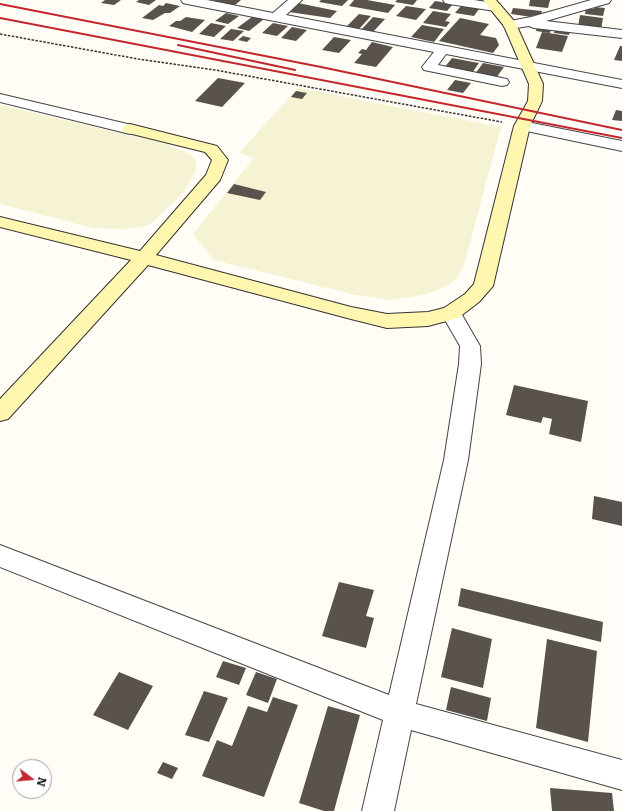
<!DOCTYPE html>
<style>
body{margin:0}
#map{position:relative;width:622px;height:811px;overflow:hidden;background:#fffdf5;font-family:Literata,serif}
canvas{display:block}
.north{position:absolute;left:12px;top:759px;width:40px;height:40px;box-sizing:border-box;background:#fff;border:1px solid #a0a0a0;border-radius:50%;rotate:106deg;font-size:11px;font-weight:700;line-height:16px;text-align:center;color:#111}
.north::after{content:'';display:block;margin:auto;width:14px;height:18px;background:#c4262e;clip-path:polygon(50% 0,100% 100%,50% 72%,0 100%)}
</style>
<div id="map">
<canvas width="622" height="811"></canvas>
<div class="north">N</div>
</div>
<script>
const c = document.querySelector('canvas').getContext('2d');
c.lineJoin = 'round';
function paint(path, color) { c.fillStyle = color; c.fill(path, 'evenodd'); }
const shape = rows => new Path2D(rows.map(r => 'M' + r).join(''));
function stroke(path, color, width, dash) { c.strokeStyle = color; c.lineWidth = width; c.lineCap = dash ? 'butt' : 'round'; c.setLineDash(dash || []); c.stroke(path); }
const farmland = shape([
 [298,88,501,127,464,265,456,279,445,287,427,294,392,300,356,295,214,260,193,234,254,158,239,153],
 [0,105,163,143,188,153,196,160,196,171,183,193,152,223,141,227,123,229,94,228,0,204]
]);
const building = shape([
 [105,0,121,0,114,5,101,3],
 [139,0,156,0,149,5,136,2],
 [215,0,241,0,235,5,213,1],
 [321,0,348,0,342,6,319,2],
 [354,0,367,0,395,5,388,13,349,6],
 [397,0,417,0,413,5,395,2],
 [530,0,550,0,548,8,529,6],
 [435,1,453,4,447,11,429,8],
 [166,3,180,6,170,13,165,13,153,20,142,18,159,5,163,6],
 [298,3,337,11,330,18,289,12],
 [406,6,426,9,416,20,396,16],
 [461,6,479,9,474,16,455,13],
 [594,7,605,8,603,16,585,14,586,8,594,9],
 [513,8,542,11,541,16,533,15,532,17,511,14],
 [433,11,451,14,445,21,450,22,446,27,423,23],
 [226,13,239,16,228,24,215,21],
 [359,14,371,16,359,29,347,26],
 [580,15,603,18,601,30,578,27],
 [186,17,205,20,192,32,169,26,176,21,180,21],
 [252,17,264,19,249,31,237,28],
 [373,17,385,19,373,32,361,30],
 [460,18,489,24,480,35,496,38,499,45,493,53,439,41],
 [211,23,226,26,214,37,199,34],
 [273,23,288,26,277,36,262,33],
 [422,25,444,29,434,42,411,37],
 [292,27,307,30,296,41,281,38],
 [537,27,551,29,550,33,536,31],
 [231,29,244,31,233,41,220,39],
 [555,29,570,31,569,35,554,33],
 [542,32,568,36,562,52,536,48],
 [243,36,251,38,247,42,238,40],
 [334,37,351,40,339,53,322,50],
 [372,42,393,47,376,67,354,63,362,54,358,53,362,49,366,50],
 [620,46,622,46,622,61,614,60],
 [452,58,479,63,472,73,444,68],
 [483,63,504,67,496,78,475,74],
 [218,78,245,83,222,107,195,101],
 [455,80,471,83,463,93,447,90],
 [296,91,307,93,302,99,291,97],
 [616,110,622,111,622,121,612,120],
 [234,184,266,192,260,200,227,193],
 [514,385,588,401,581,442,549,434,552,419,543,417,541,423,506,415],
 [594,496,622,502,622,526,592,519],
 [339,582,374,590,366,616,374,618,366,648,322,636],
 [461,588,603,622,601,642,458,606],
 [452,628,492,639,483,688,441,677],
 [547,639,597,651,588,742,536,728],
 [223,661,246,668,239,685,216,677],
 [119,672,153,686,128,730,93,715],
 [256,672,277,679,268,703,246,695],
 [451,687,491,698,487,721,446,710],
 [204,691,228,698,209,742,185,735],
 [273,697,298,705,264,797,202,776,217,740,232,746,248,706,267,712],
 [328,706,360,715,334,811,324,811,299,803],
 [163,762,178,768,172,779,157,773],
 [550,788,612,793,614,811,552,811]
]);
const path = shape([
 [0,34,138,59,215,70,502,122]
]);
const street = shape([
 [181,0,207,0,273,13,288,0,302,0,286,15,622,80,622,88,446,54,438,65,507,79,509,82,507,85,502,86,424,70,422,67,434,52,187,4,183,3,181,0],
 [443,0,474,0,500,4,501,7,500,10,495,11,449,4,445,3,443,0],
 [591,0,611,0,609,3,546,21,622,30,622,38,534,28,529,26,510,29,505,28,503,25,505,22,531,17,591,0],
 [0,94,136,126,138,129,136,132,130,134,0,102,0,94],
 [522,121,622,141,622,151,517,129,514,126,517,123,522,121],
 [451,307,458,308,480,346,481,364,468,460,416,704,622,760,622,790,411,730,394,811,362,811,383,720,0,567,0,545,389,695,444,460,459,364,460,346,441,313,444,308,451,307]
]);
const secondary = shape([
 [483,0,496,0,515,22,543,84,542,101,530,126,493,286,479,302,458,318,428,326,387,328,351,319,148,265,8,419,0,421,0,399,131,260,0,227,0,217,140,251,206,175,212,160,205,152,124,132,122,129,124,126,130,124,217,146,228,160,220,180,156,255,351,307,387,314,428,312,444,308,465,294,474,284,514,126,528,101,529,84,504,26,483,0]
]);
const rail = shape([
 [0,4,321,67,622,130],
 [0,18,622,138],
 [178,45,295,70]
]);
paint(farmland, '#f6f3d4');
paint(building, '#5a524d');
stroke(street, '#444', 2);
stroke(secondary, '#333', 2);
stroke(path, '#333', 1.5, [2.5, 1.5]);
paint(street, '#fff');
paint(secondary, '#fff6b0');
stroke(rail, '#c4262e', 2);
</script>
